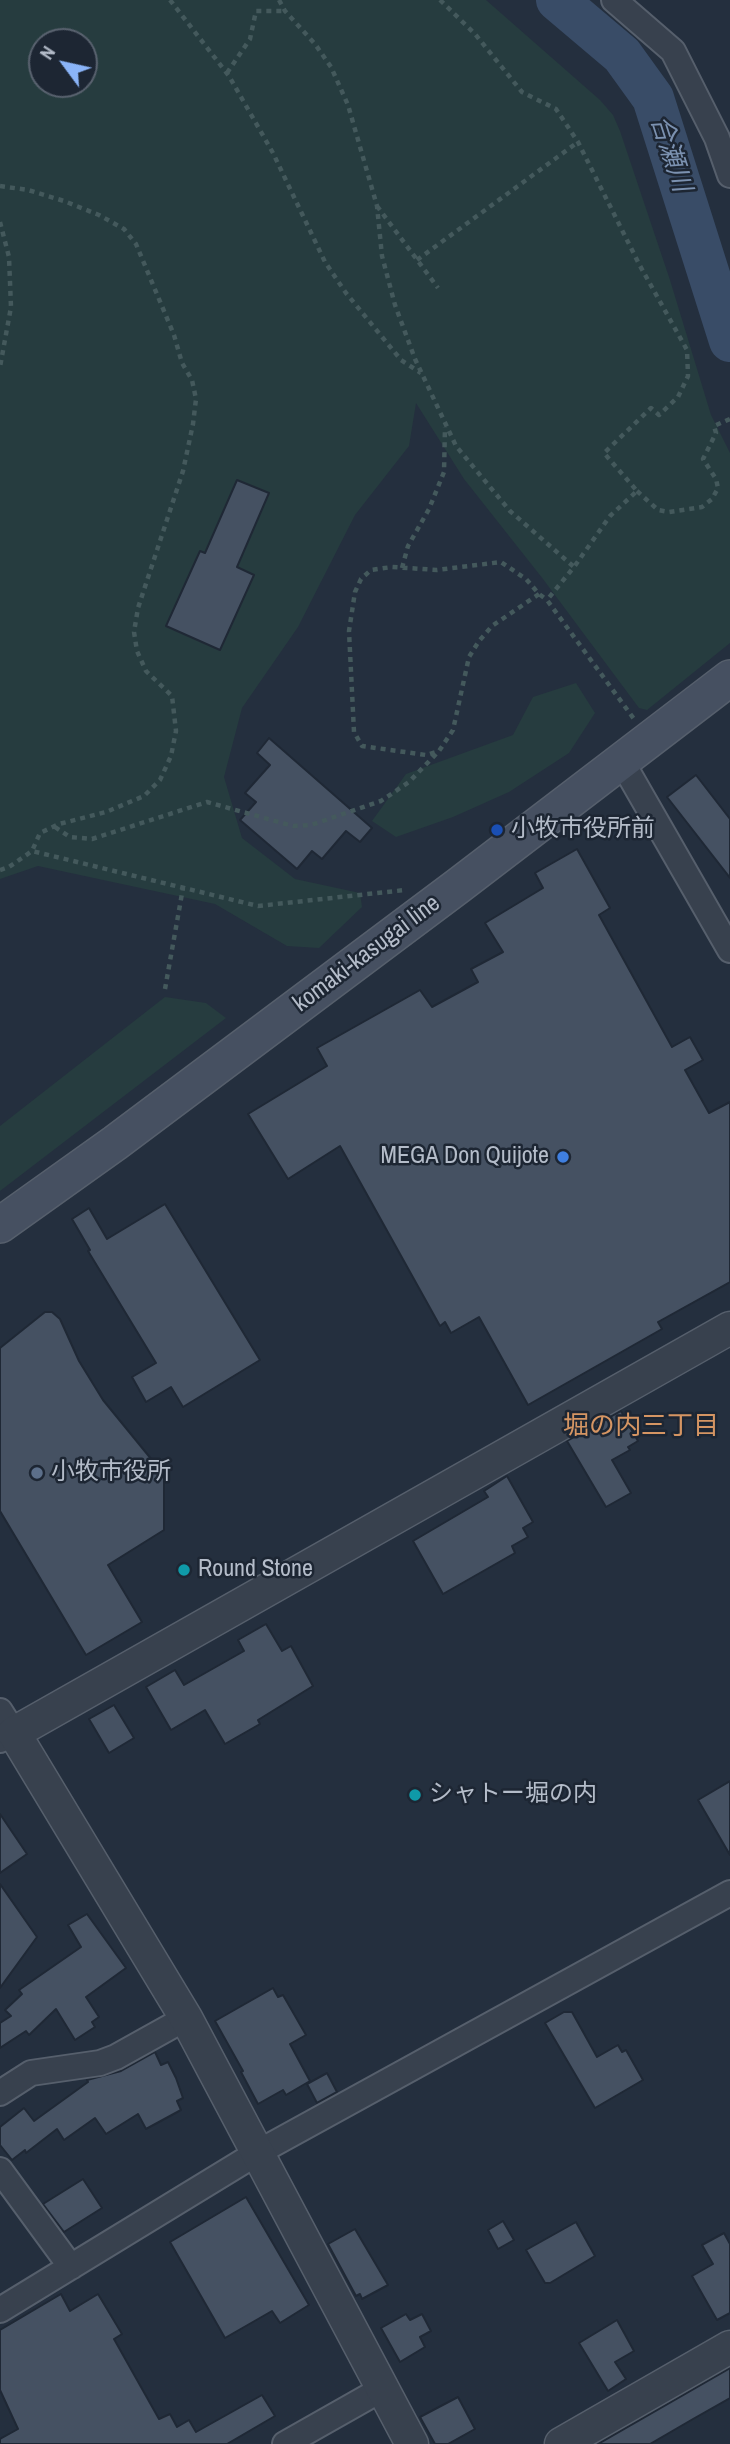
<!DOCTYPE html>
<meta charset="utf-8">
<style>
body{margin:0}
#map{position:relative;width:730px;height:2444px;overflow:hidden;background:#242f3e;font-family:"Archivo Narrow",sans-serif}
canvas{display:block}
.north{position:absolute;left:28px;top:28px;width:70px;height:70px;box-sizing:border-box;background:#1d2633;border:2px solid #59626f;border-radius:50%;rotate:303deg;font-size:19px;font-weight:700;line-height:28px;text-align:center;color:#b4bcc9}
.north::after{content:'';display:block;margin:auto;width:24px;height:32px;background:#8ab4f8;clip-path:polygon(50% 0,100% 100%,50% 72%,0 100%)}
</style>
<div id="map">
<canvas width="730" height="2444"></canvas>
<div class="north">N</div>
</div>
<script>
const c = document.querySelector('canvas').getContext('2d');
c.lineJoin = 'round';
function paint(path, color) { c.fillStyle = color; c.fill(path, 'evenodd'); }
const shape = rows => new Path2D(rows.map(r => 'M' + r).join(''));
function stroke(path, color, width, dash) { c.strokeStyle = color; c.lineWidth = width; c.lineCap = dash ? 'butt' : 'round'; c.setLineDash(dash || []); c.stroke(path); }
function drawText(font, color, halo, rows, align = 'center') {
  c.font = font + ' "Archivo Narrow","Noto Sans JP",sans-serif'; c.lineWidth = 5; c.setLineDash([]); c.textBaseline = 'middle'; c.strokeStyle = halo; c.fillStyle = color; for (const [text, x, y, turn = 0] of rows) {
    c.save(); c.translate(x, y); c.rotate((+turn || 0) * Math.PI / 180); c.textAlign = isNaN(turn) ? turn : align; if (halo) c.strokeText(text, 0, 0); c.fillText(text, 0, 0); c.restore();
  }
}
const green = shape([
 [0,0,486,0,600,100,613,115,620,131,670,280,711,415,730,453,730,643,647,710,639,708,543,579,464,479,416,403,409,446,355,515,298,627,242,708,224,777,242,838,295,879,360,893,362,907,319,948,287,946,215,904,38,866,0,879],
 [42,42,84,42,84,84,42,84],
 [576,683,595,713,569,753,509,792,453,817,396,837,372,821,406,774,513,735,533,697],
 [165,997,206,1003,226,1018,0,1191,0,1126]
]);
const river = shape([
 [557,0,622,55,653,98,730,341]
]);
const building = shape([
 [237,480,269,493,237,567,254,575,220,650,166,626,200,551,205,553,237,480],
 [269,738,372,828,360,842,346,831,322,859,312,851,297,869,240,820,256,802,245,793,270,765,257,753,269,738],
 [696,775,730,819,730,878,667,797,696,775],
 [577,849,610,908,599,915,672,1047,690,1037,703,1060,685,1070,709,1113,730,1102,730,1282,658,1322,662,1329,528,1405,479,1317,451,1333,445,1322,440,1326,340,1146,288,1179,248,1114,327,1066,317,1048,420,990,432,1007,478,982,471,969,503,952,485,923,543,888,535,873,577,849],
 [165,1204,260,1360,183,1407,171,1387,146,1402,132,1377,156,1363,88,1251,90,1250,72,1219,89,1208,107,1239,165,1204],
 [45,1312,52,1312,60,1319,79,1361,103,1400,161,1471,164,1479,164,1530,108,1565,142,1622,86,1655,0,1511,0,1348,45,1312],
 [621,1411,638,1441,628,1447,630,1450,612,1460,631,1493,606,1507,567,1441,621,1411],
 [507,1476,533,1522,523,1528,528,1537,512,1546,515,1553,443,1594,413,1541,488,1497,484,1491,507,1476],
 [266,1624,282,1651,291,1646,313,1686,258,1720,260,1724,225,1744,205,1710,171,1730,146,1687,175,1670,184,1685,244,1651,238,1640,266,1624],
 [114,1705,134,1738,109,1753,89,1719,114,1705],
 [730,1781,730,1855,698,1800,730,1781],
 [0,1814,27,1854,0,1873,0,1814],
 [0,1884,37,1937,0,1988,0,1884],
 [87,1914,126,1968,86,1997,99,2017,92,2022,95,2027,75,2040,56,2009,29,2035,26,2031,0,2048,0,2023,11,2016,5,2010,22,1994,19,1990,81,1947,68,1925,87,1914],
 [273,1988,278,1997,283,1995,306,2035,290,2044,310,2081,286,2095,283,2090,258,2104,241,2072,243,2071,215,2021,273,1988],
 [564,2012,572,2012,597,2057,618,2045,622,2052,626,2050,643,2080,595,2108,545,2023,564,2012],
 [155,2052,161,2065,168,2062,176,2078,183,2098,177,2101,181,2110,146,2129,138,2114,106,2134,95,2118,64,2140,57,2129,26,2153,25,2150,12,2160,0,2145,0,2127,24,2108,34,2121,88,2082,87,2080,121,2071,155,2052],
 [327,2073,337,2092,317,2103,307,2084,327,2073],
 [83,2179,102,2208,64,2232,43,2204,83,2179],
 [246,2197,309,2305,280,2323,272,2311,225,2338,170,2242,246,2197],
 [503,2221,514,2240,498,2249,488,2230,503,2221],
 [576,2222,595,2256,550,2283,545,2283,526,2250,576,2222],
 [355,2229,388,2285,362,2299,360,2294,356,2296,328,2244,355,2229],
 [724,2233,730,2244,730,2313,717,2320,692,2276,713,2264,702,2245,724,2233],
 [61,2294,70,2311,98,2294,122,2334,114,2339,159,2419,170,2414,177,2427,189,2420,196,2432,262,2395,275,2416,227,2444,0,2444,0,2439,18,2429,0,2390,0,2330,61,2294],
 [406,2314,410,2320,422,2314,431,2331,420,2337,425,2347,400,2362,381,2328,406,2314],
 [617,2320,634,2351,615,2362,626,2379,608,2391,579,2343,617,2320],
 [730,2368,730,2398,693,2419,650,2444,598,2444,730,2368],
 [458,2397,475,2429,448,2444,435,2444,420,2417,458,2397]
]);
const path = shape([
 [170,0,229,76,273,153,325,262,346,293,401,360,421,373],
 [279,0,285,11,315,44,331,67,348,105,377,206,382,256,395,305,415,359,456,446,510,511,574,567,547,600,634,719],
 [440,0,475,34,522,92,556,109,578,142,639,264,687,350,688,376,678,397,659,415,651,408,604,453,637,491,610,516,574,567],
 [227,73,250,39,256,11,285,11],
 [0,186,28,190,64,201,99,215,124,229,136,244,174,335,182,363,192,380,196,399,193,424,183,471,138,608,134,632,137,651,146,671,172,696,176,731,171,756,160,780,144,796,106,812,59,824,40,833,32,851],
 [377,206,438,288],
 [0,222,9,257,11,307,0,367],
 [417,260,578,142],
 [637,491,658,510,669,512,702,507,712,499,718,488,716,479,703,459,716,433,714,426,730,419],
 [402,568,408,546,429,509,444,472,445,427],
 [539,594,492,626,479,641,469,657,453,730,439,751,426,755,362,746,354,732,349,631,355,592,361,579,371,570,392,567,437,570,501,562,526,579,539,594,547,600],
 [55,827,70,837,92,839,207,802,293,826,311,825,381,801,409,782,438,752],
 [0,870,9,867,32,851,258,906,405,890],
 [165,989,183,888]
]);
const minor = shape([
 [614,0,673,51,717,138,730,175],
 [622,762,730,950],
 [0,1711,14,1733,0,1740],
 [0,2093,31,2073,100,2063,116,2057,186,2018],
 [0,2170,71,2267],
 [0,2310,257,2153,730,1893],
 [285,2444,382,2389]
]);
const tertiary = shape([
 [412,2444,186,2018,14,1733,730,1328],
 [561,2444,730,2347]
]);
const secondary = shape([
 [0,1225,115,1143,458,886,730,678]
]);
const markers = [
 [497,830,7,"#1a4fb4"],
 [563,1157,7,"#3f7fe0"],
 [37,1473,7,"#5c6f8a"],
 [184,1570,7,"#0f9aa8"],
 [415,1795,7,"#0f9aa8"]
];
const poiNames = [
 ["小牧市役所前",511,830],
 ["MEGA Don Quijote",549,1157,"right"],
 ["小牧市役所",51,1473],
 ["Round Stone",198,1570],
 ["シャトー堀の内",429,1795]
];
const streetNames = [
 ["komaki-kasugai line",367,954,-37]
];
const waterNames = [
 ["合瀬川",670,154,72]
];
const neighbourhoodNames = [
 ["堀の内三丁目",641,1427]
];
paint(green, '#263c3f');
stroke(river, '#394c67', 42);
paint(building, '#455162');
stroke(building, '#1f2835', 2);
stroke(minor, '#565f6c', 28);
stroke(tertiary, '#565f6c', 35);
stroke(secondary, '#565f6c', 38);
stroke(path, '#44595c', 4.5, [5, 5]);
stroke(minor, '#38414e', 24);
stroke(tertiary, '#38414e', 32);
stroke(secondary, '#465061', 35);
for (const [x, y, r, color] of markers) { const dot = new Path2D(); dot.arc(x, y, r, 0, 2 * Math.PI); c.fillStyle = color; c.fill(dot); stroke(dot, '#1d2633', 2.5); }
drawText('24px', '#b4bcc9', '#1d2633', poiNames, 'left');
drawText('24px', '#b4bcc9', '#1d2633', streetNames);
drawText('italic 26px', '#7c92b1', '#1d2633', waterNames);
drawText('26px', '#d59563', '#1d2633', neighbourhoodNames);
</script>
